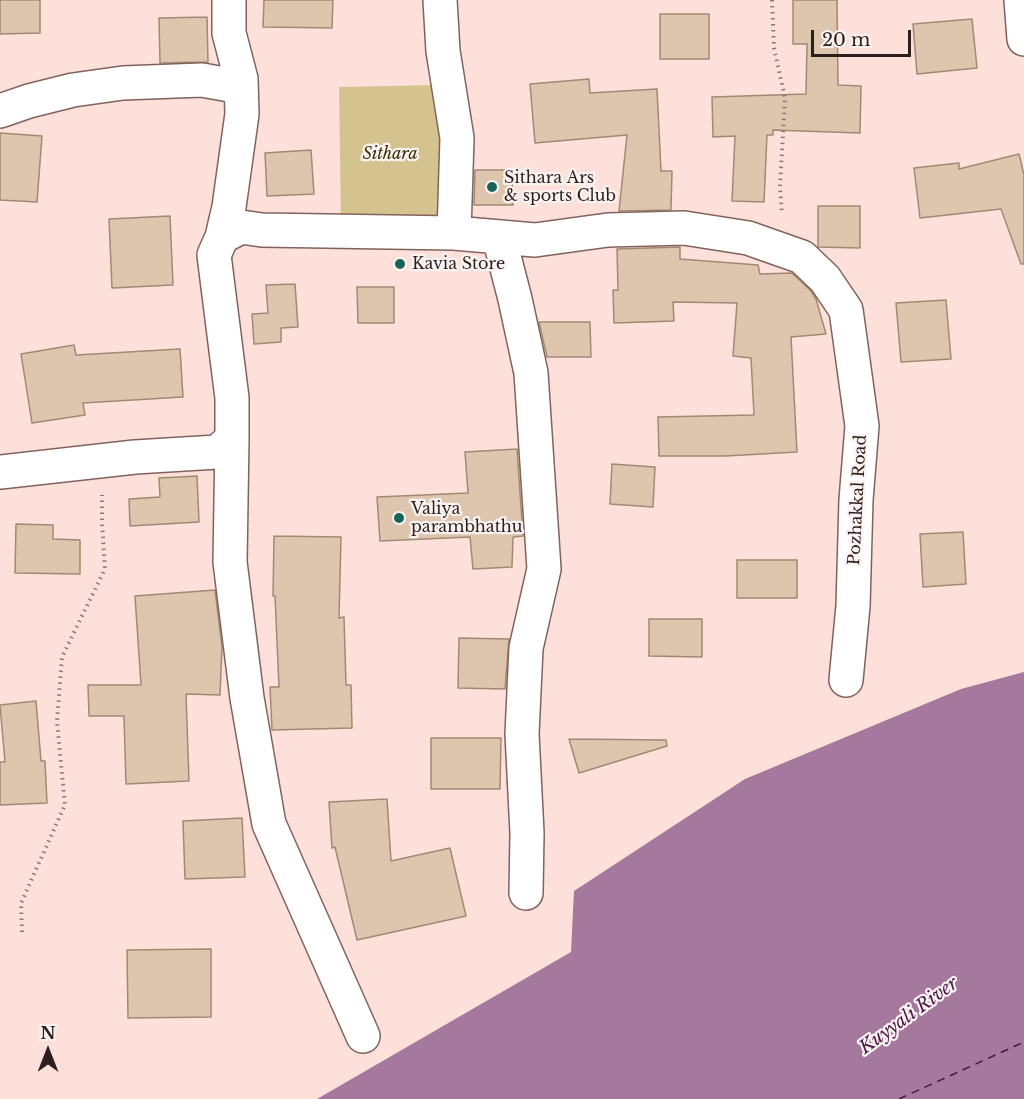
<!DOCTYPE html>
<style>
body{margin:0}
#map{position:relative;width:1024px;height:1099px;overflow:hidden;background:#fde0d9;font-family:"Libre Baskerville",serif}
canvas{display:block}
.north{position:absolute;left:18px;top:1021px;width:60px;height:60px;-webkit-text-stroke:4px #faf3f1;paint-order:stroke;rotate:0deg;font-size:16px;font-weight:700;line-height:24px;text-align:center;color:#2b1e1b}
.north::after{content:'';display:block;margin:auto;width:21px;height:27px;background:#2b1e1b;clip-path:polygon(50% 0,100% 100%,50% 72%,0 100%)}
.scale{position:absolute;left:811px;top:30px;width:100px;height:27px;box-sizing:border-box;border:3px solid #2b1e1b;border-top:0;padding-left:8px;font-size:18px;line-height:21px;white-space:nowrap;color:#2b1e1b;-webkit-text-stroke:4px #faf3f1;paint-order:stroke}
</style>
<div id="map">
<canvas width="1024" height="1099"></canvas>
<div class="north">N</div>
<div class="scale">20 m</div>
</div>
<script>
const c = document.querySelector('canvas').getContext('2d');
c.lineJoin = 'round';
function paint(path, color) { c.fillStyle = color; c.fill(path, 'evenodd'); }
const shape = rows => new Path2D(rows.map(r => 'M' + r).join(''));
function stroke(path, color, width, dash) { c.strokeStyle = color; c.lineWidth = width; c.lineCap = dash ? 'butt' : 'round'; c.setLineDash(dash || []); c.stroke(path); }
function drawText(font, color, halo, rows, align = 'center') {
  c.font = font + ' "Libre Baskerville",serif'; c.lineWidth = 4.5; c.setLineDash([]); c.textBaseline = 'middle'; c.strokeStyle = halo; c.fillStyle = color; for (const [text, x, y, turn = 0] of rows) {
    c.save(); c.translate(x, y); c.rotate((+turn || 0) * Math.PI / 180); c.textAlign = isNaN(turn) ? turn : align; if (halo) c.strokeText(text, 0, 0); c.fillText(text, 0, 0); c.restore();
  }
}
const green = shape([
 [439,85,441,220,341,222,339,87]
]);
const water = shape([
 [1024,672,1024,1099,317,1099,571,952,574,891,745,779,961,689]
]);
const ferry = shape([
 [899,1099,1024,1042]
]);
const building = shape([
 [0,0,40,0,40,33,0,34,0,0],
 [264,0,333,0,332,28,263,27,264,0],
 [793,0,837,0,838,85,861,86,860,133,773,130,773,135,767,135,764,202,732,201,735,136,713,137,712,97,806,94,807,44,793,44,793,0],
 [660,14,709,14,709,59,660,59,660,14],
 [207,17,208,62,160,63,159,18,207,17],
 [972,19,977,68,917,74,913,24,972,19],
 [589,79,590,93,657,89,661,171,672,171,671,210,619,211,627,135,535,143,530,84,589,79],
 [0,133,42,136,37,202,0,200,0,133],
 [311,150,314,194,267,196,265,153,311,150],
 [1019,154,1024,175,1024,264,1021,264,1001,209,920,218,914,168,959,163,959,169,1019,154],
 [475,170,512,170,513,205,474,205,475,170],
 [818,206,860,206,860,248,818,247,818,206],
 [170,216,173,285,112,288,109,219,170,216],
 [680,247,680,259,758,265,760,274,792,273,811,291,816,299,826,334,791,337,797,452,726,456,659,456,658,417,754,415,751,358,733,356,737,303,673,302,674,321,614,323,613,290,618,290,617,249,680,247],
 [295,284,298,327,281,328,281,342,254,344,252,314,268,313,266,285,295,284],
 [357,287,394,287,394,323,358,323,357,287],
 [946,300,951,359,901,362,896,303,946,300],
 [539,322,590,322,591,357,547,357,539,322],
 [74,345,76,355,180,349,183,397,83,403,85,415,32,423,21,354,74,345],
 [517,449,523,536,513,537,512,567,473,569,470,537,380,541,377,497,468,493,465,452,517,449],
 [612,464,655,467,653,507,610,504,612,464],
 [197,476,199,522,130,526,129,499,160,497,159,478,197,476],
 [16,524,53,525,53,539,80,540,80,574,15,573,16,524],
 [963,532,966,584,923,587,920,534,963,532],
 [274,536,341,537,339,618,344,617,346,685,351,685,352,728,272,730,270,687,279,687,275,596,273,596,274,536],
 [737,560,797,560,797,598,737,598,737,560],
 [215,590,222,647,220,695,186,694,189,781,126,784,124,716,89,716,88,685,141,685,135,596,215,590],
 [649,619,702,619,702,657,649,656,649,619],
 [459,638,509,639,505,689,458,688,459,638],
 [36,701,41,761,45,761,47,803,0,805,0,762,5,762,0,705,36,701],
 [431,738,501,738,500,789,431,789,431,738],
 [569,739,666,740,667,746,579,773,569,739],
 [387,799,391,861,450,848,466,916,357,940,335,847,332,848,329,802,387,799],
 [242,818,245,877,185,879,183,821,242,818],
 [211,949,211,1017,128,1018,127,950,211,949]
]);
const path = shape([
 [772,0,774,48,785,98,780,187,782,214],
 [22,932,21,903,65,805,57,722,62,657,105,569,102,522,102,495]
]);
const minor = shape([
 [1021,0,1024,39],
 [0,111,29,101,73,90,123,83,202,80,241,87],
 [454,233,535,240,608,230,684,228,748,238,802,257,825,279,846,310,862,426,856,500,853,606,846,680],
 [222,237,229,207,242,114,241,79,229,33,229,0],
 [499,237,515,299,531,373,544,569,526,648,522,734,527,833,526,893],
 [232,439,230,562,247,698,269,824,363,1036],
 [0,472,135,457,217,452,232,439,232,398,214,255,222,237,241,227,262,230,454,233,457,138,443,51,440,0]
]);
const markers = [
 [492,187,6,"#1a635a"],
 [400,264,6,"#1a635a"],
 [399,518,6,"#1a635a"]
];
const parkNames = [
 ["Sithara",390,154]
];
const poiNames = [
 ["Sithara Ars",504,178],
 ["& sports Club",504,196],
 ["Kavia Store",412,264],
 ["Valiya",411,509],
 ["parambhathu",411,527]
];
const streetNames = [
 ["Pozhakkal Road",858,500,-87]
];
const waterNames = [
 ["Kuyyali River",909,1016,-36]
];
paint(green, '#d4c38f');
paint(water, '#a5799d');
stroke(ferry, '#4c1545', 1.5, [8, 6]);
paint(building, '#dec5ae');
stroke(building, '#a18974', 1.5);
stroke(minor, '#82635c', 36);
stroke(path, '#8e7974', 4, [1.5, 4.5]);
stroke(minor, '#fff', 33);
for (const [x, y, r, color] of markers) { const dot = new Path2D(); dot.arc(x, y, r, 0, 2 * Math.PI); c.fillStyle = color; c.fill(dot); stroke(dot, '#faf3f1', 2); }
drawText('italic 16px', '#382c00', '#faf3f1', parkNames);
drawText('16px', '#2b1e1b', '#faf3f1', poiNames, 'left');
drawText('16px', '#2b1e1b', '#faf3f1', streetNames);
drawText('italic 18px', '#4c1545', '#faf3f1', waterNames);
</script>
